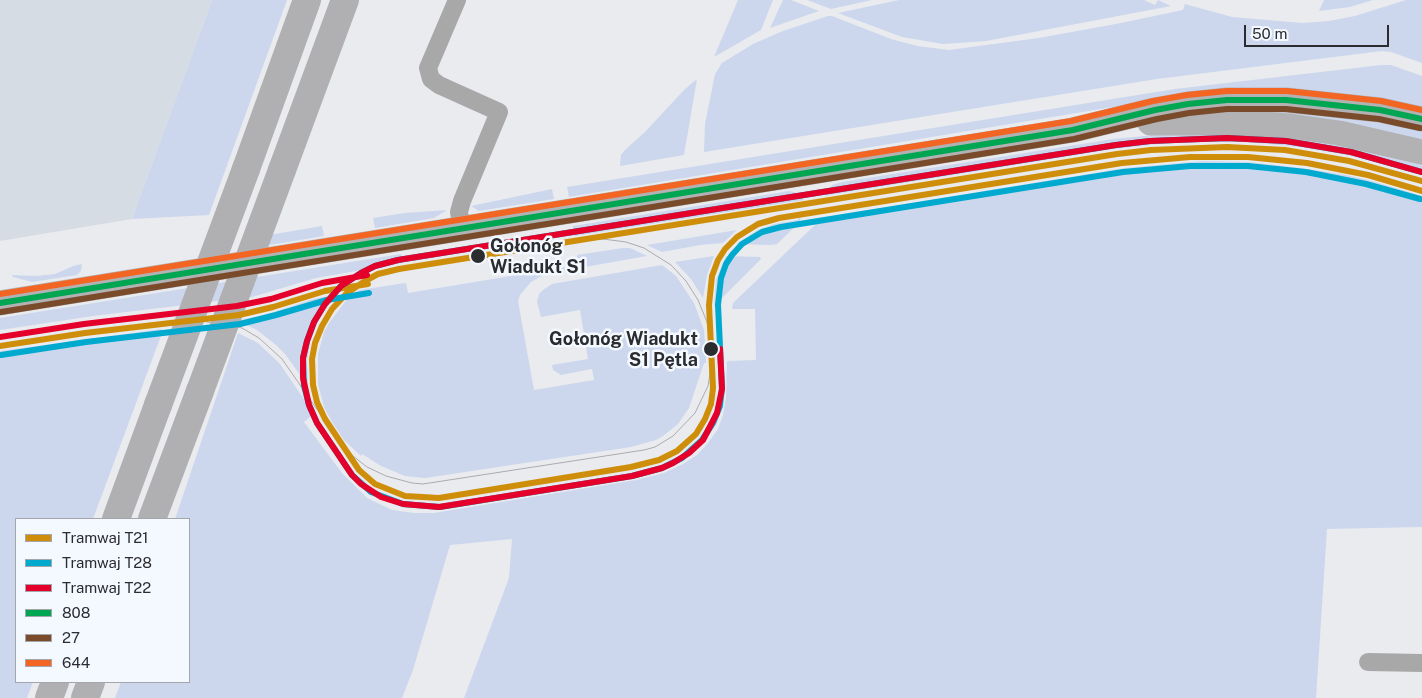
<!DOCTYPE html>
<meta charset="utf-8">
<style>
body{margin:0}
#map{position:relative;width:1422px;height:698px;overflow:hidden;background:#e9ebef;font-family:"Public Sans",sans-serif}
canvas{display:block}
.legend{position:absolute;left:15px;top:518px;width:175px;height:165px;box-sizing:border-box;background:#f4f8ff;border:1px solid #a4a6ac;margin:0;padding:6px 9px;list-style:none;font-size:15px;color:#2b2c2f}
.legend li{display:flex;align-items:center;gap:10px;height:25px}
.legend b{width:25px;border:1px solid #a4a6ac}
.scale{position:absolute;left:1244px;top:25px;width:145px;height:22px;box-sizing:border-box;border:2px solid #2b2c2f;border-top:0;padding-left:6px;font-size:15px;line-height:18px;white-space:nowrap;color:#2b2c2f;-webkit-text-stroke:4px #f4f8ff;paint-order:stroke}
</style>
<div id="map">
<canvas width="1422" height="698"></canvas>
<ul class="legend">
<li><b style="height:6px;background:#ce8e09"></b>Tramwaj T21</li>
<li><b style="height:6px;background:#00a9ce"></b>Tramwaj T28</li>
<li><b style="height:6px;background:#e4002b"></b>Tramwaj T22</li>
<li><b style="height:6px;background:#00a651"></b>808</li>
<li><b style="height:6px;background:#7a4b2a"></b>27</li>
<li><b style="height:6px;background:#f26522"></b>644</li>
</ul>
<div class="scale">50 m</div>
</div>
<script>
const c = document.querySelector('canvas').getContext('2d');
c.lineJoin = 'round';
function paint(path, color) { c.fillStyle = color; c.fill(path, 'evenodd'); }
const shape = rows => new Path2D(rows.map(r => 'M' + r).join(''));
function stroke(path, color, width, dash) { c.strokeStyle = color; c.lineWidth = width; c.lineCap = dash ? 'butt' : 'round'; c.setLineDash(dash || []); c.stroke(path); }
function drawText(font, color, halo, rows, align = 'center') {
  c.font = font + ' "Public Sans",sans-serif'; c.lineWidth = 5; c.setLineDash([]); c.textBaseline = 'middle'; c.strokeStyle = halo; c.fillStyle = color; for (const [text, x, y, turn = 0] of rows) {
    c.save(); c.translate(x, y); c.rotate((+turn || 0) * Math.PI / 180); c.textAlign = isNaN(turn) ? turn : align; if (halo) c.strokeText(text, 0, 0); c.fillText(text, 0, 0); c.restore();
  }
}
const built = shape([
 [0,0,212,0,132,219,0,241]
]);
const green = shape([
 [212,0,287,0,209,215,132,219],
 [738,0,773,0,761,30,714,57],
 [783,0,791,0,819,11,770,28],
 [807,0,872,0,831,9],
 [899,0,1144,0,1155,5,1158,0,1171,6,986,41,943,44,902,37,838,13],
 [1324,0,1373,0,1350,7,1319,11],
 [1406,0,1422,0,1422,63,1391,52,1382,51,1157,79,704,152,705,124,715,74,722,63,753,44,783,31,828,16,832,16,891,39,917,46,949,50,1039,38,1121,23,1183,10,1185,4,1232,17,1302,23,1329,21,1355,16],
 [1381,65,1391,65,1422,76,1422,107,1149,101,569,197,567,187,1175,89],
 [697,79,684,155,620,166,621,155,625,150,645,132,684,90],
 [1259,110,1334,114,1422,130,1422,142],
 [1174,133,1305,138,1422,163,1422,175,1353,156,1301,147,1247,142,1175,142,1113,149,829,195,826,197,832,185,842,182,1113,139],
 [1203,161,1247,162,1285,166,1342,174,1376,182,1422,196,1422,527,1327,529,1316,698,464,698,509,578,512,539,450,545,413,670,402,698,115,698,121,682,189,682,189,519,175,519,238,333,258,343,280,364,314,414,304,422,342,473,367,498,392,510,414,513,434,513,636,480,664,473,683,464,697,455,708,443,718,429,723,415,726,398,727,361,756,360,755,309,732,309,733,303,816,224,819,218,1125,168],
 [552,189,554,199,479,211,471,206],
 [789,191,798,193,804,200,574,236,573,226],
 [447,210,434,218,375,228,373,218,405,213],
 [798,218,801,218,797,225,777,244,771,245,736,244,758,230,774,224,798,220],
 [322,226,324,236,264,246,263,236],
 [737,230,723,243,700,245,662,252,647,245],
 [623,248,630,248,647,256,545,274,531,282,520,295,518,301,534,390,594,380,592,369,561,375,553,370,552,365,588,359,580,310,541,317,537,302,539,294,543,290,552,284,662,265,676,276,694,303,704,330,706,359,706,363,704,363,689,408,678,424,663,436,656,440,631,447,425,478,405,476,381,466,362,454,361,456,344,440,332,422,324,407,318,384,318,354,324,332,329,323,348,298,359,290,406,283,408,293,578,265,577,255],
 [401,254,402,263,316,278,252,297,93,316,0,330,0,318],
 [714,256,707,275,703,298,691,279,675,262],
 [726,256,760,257,761,259,714,306,716,280],
 [82,264,81,271,77,275,32,282,13,277,12,275,36,276,55,274,73,266],
 [339,294,327,307,319,319,310,342,307,363,308,386,285,354,276,345,257,330,240,322,241,320,265,315,313,299],
 [162,329,162,333,93,519,16,519,16,682,33,682,27,698,0,698,0,351]
]);
const street = shape([
 [457,0,428,68,431,79,439,85,499,112,462,201,459,212,462,229],
 [1368,662,1422,663]
]);
const secondary = shape([
 [1150,123,1230,123,1290,126,1339,133,1422,152],
 [0,303,1073,130,1155,110,1188,104,1227,100,1286,100,1380,110,1422,119]
]);
const highway = shape([
 [246,169,307,0],
 [282,170,345,0],
 [116,519,158,405],
 [152,519,200,391],
 [49,698,55,682],
 [85,698,91,682]
]);
const tram = shape([
 [580,240,603,239,626,242,644,248,671,265,686,281,698,300,707,322,711,346],
 [177,321,201,321,233,326,242,328,259,338,282,359,330,428],
 [333,433,353,456,367,467,386,476,412,483,423,484,644,450,655,447,673,436,695,413,708,386,711,367,711,352]
]);
const highwayBridge = shape([
 [200,391,282,170],
 [158,405,246,169]
]);
const bus1 = shape([
 [0,303,1073,130,1155,110,1188,104,1227,100,1286,100,1380,110,1422,119]
]);
const bus2 = shape([
 [1,312,1074,139,1157,119,1189,113,1227,109,1286,109,1379,119,1420,128]
]);
const bus3 = shape([
 [0,294,1071,121,1153,101,1187,95,1227,91,1287,91,1381,101,1422,110]
]);
const tram1 = shape([
 [1422,181,1349,161,1285,150,1227,147,1151,150,1117,154,399,269,378,274,365,281,347,293,332,309,322,326,315,343,312,359,313,385,317,402,325,419,359,470,375,484,405,496,439,498,631,467,659,460,677,451,696,434,705,419,711,404,713,388,709,305,712,276,718,260,725,249,737,237,758,224,779,218,1122,163,1190,157,1248,157,1307,163,1368,175,1422,191],
 [0,346,85,333,239,315,273,307,325,291,368,284]
]);
const tram2 = shape([
 [1420,199,1366,184,1306,172,1248,166,1190,166,1123,172,781,227,762,232,742,244,732,255,726,264,721,278,718,305,722,388,720,406,713,423,702,440,682,458,662,468,632,476,440,507,403,504,371,492,352,475,317,423,309,405,304,386,303,358,307,341,314,322,325,304,341,286,361,273,375,266,398,260,1116,145,1150,141,1227,138,1286,141,1351,152,1422,172],
 [1,355,86,342,240,324,276,315,327,300,369,293]
]);
const tram3 = shape([
 [0,337,84,324,237,306,271,299,322,283,367,275],
 [720,349,722,389,717,413,703,440,689,453,673,463,662,468,632,476,439,507,403,504,381,497,361,484,352,475,317,423,309,405,303,378,303,358,307,341,314,322,325,304,341,286,361,273,375,266,398,260,1116,145,1150,141,1227,138,1286,141,1351,152,1422,172]
]);
const markers = [
 [478,256,8,"#2b2c2f"],
 [711,349,8,"#2b2c2f"]
];
const stopNames = [
 ["Gołonóg",490,246],
 ["Wiadukt S1",490,267],
 ["Gołonóg Wiadukt",698,339,"right"],
 ["S1 Pętla",698,360,"right"]
];
paint(built, '#d6dce4');
paint(green, '#ccd7ed');
stroke(street, '#a8a8a8', 18);
stroke(secondary, '#b2b1b3', 25);
stroke(highway, '#b0b0b2', 28);
stroke(tram, '#ababae', 1);
stroke(highwayBridge, '#b0b0b2', 28);
stroke(bus1, '#00a651', 6);
stroke(bus2, '#7a4b2a', 6);
stroke(bus3, '#f26522', 6);
stroke(tram1, '#ce8e09', 6);
stroke(tram2, '#00a9ce', 6);
stroke(tram3, '#e4002b', 6);
for (const [x, y, r, color] of markers) { const dot = new Path2D(); dot.arc(x, y, r, 0, 2 * Math.PI); c.fillStyle = color; c.fill(dot); stroke(dot, '#f4f8ff', 2); }
drawText('bold 18px', '#2b2c2f', '#f4f8ff', stopNames, 'left');
</script>
